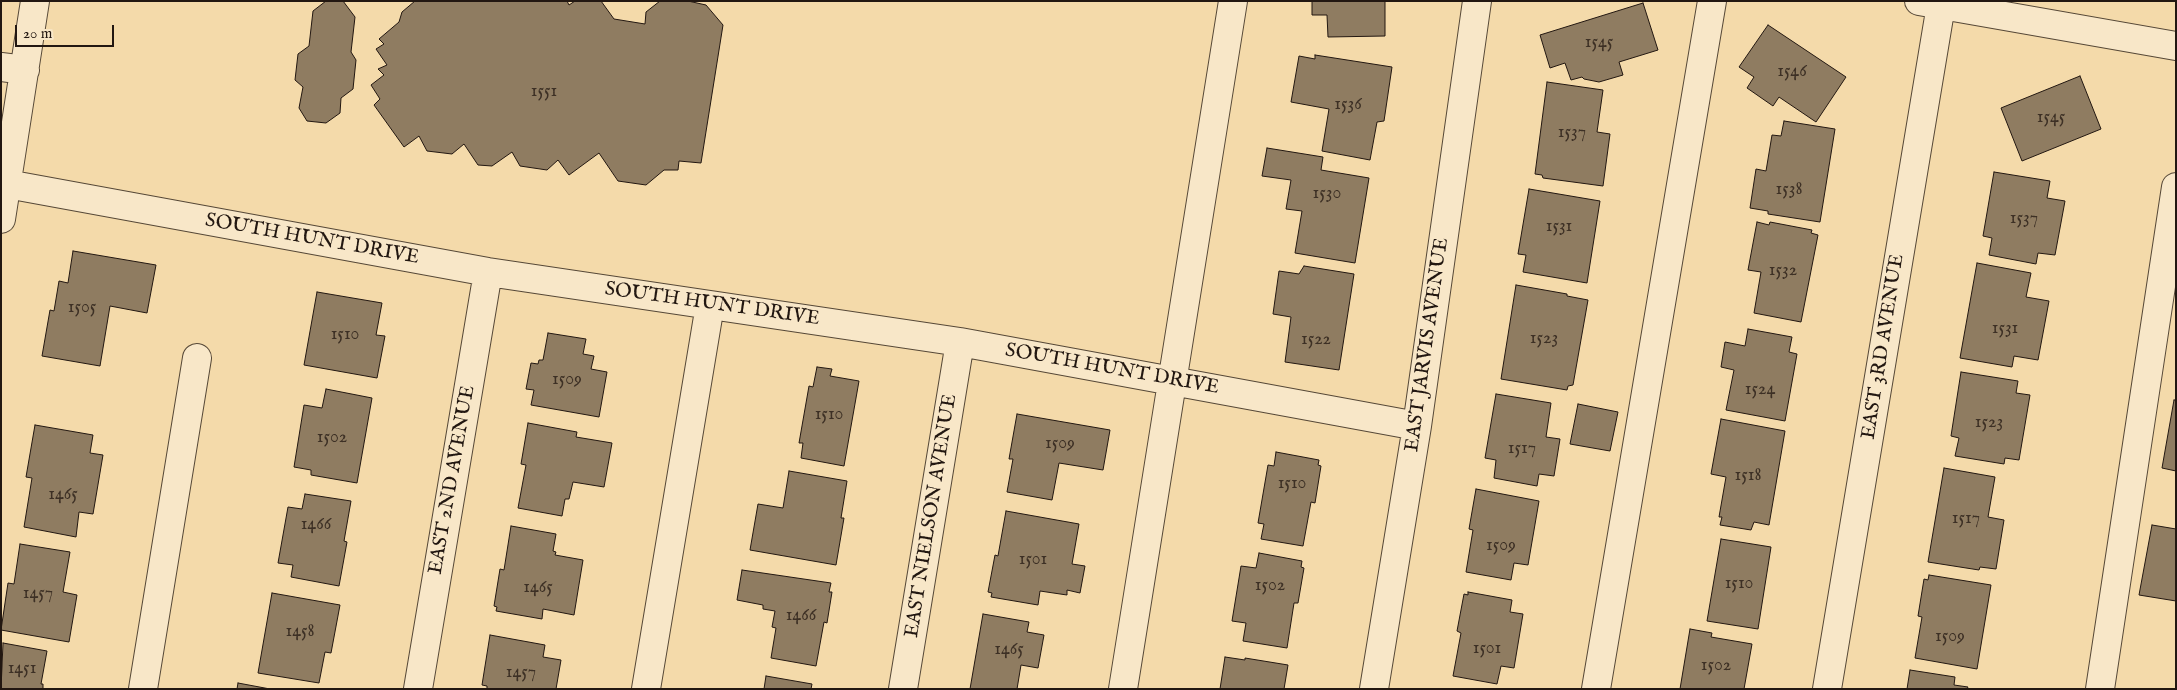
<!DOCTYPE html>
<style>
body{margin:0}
#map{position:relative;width:2177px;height:690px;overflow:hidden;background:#f4daaa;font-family:"IM FELL English",serif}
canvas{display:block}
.frame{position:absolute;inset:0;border:2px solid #221711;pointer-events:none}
.scale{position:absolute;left:15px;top:25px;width:99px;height:22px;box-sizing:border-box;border:2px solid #221711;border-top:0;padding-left:6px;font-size:15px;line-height:18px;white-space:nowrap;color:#221711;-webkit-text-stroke:4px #f8e7c8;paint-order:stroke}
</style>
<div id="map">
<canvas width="2177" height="690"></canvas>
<div class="frame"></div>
<div class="scale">20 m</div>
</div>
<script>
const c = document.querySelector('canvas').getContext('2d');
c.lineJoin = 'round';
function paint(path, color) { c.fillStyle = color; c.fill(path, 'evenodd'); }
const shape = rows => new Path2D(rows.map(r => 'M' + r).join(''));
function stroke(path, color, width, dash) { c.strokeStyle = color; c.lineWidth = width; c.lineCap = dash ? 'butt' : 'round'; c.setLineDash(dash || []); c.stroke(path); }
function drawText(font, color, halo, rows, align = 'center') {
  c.font = font + ' "IM FELL English",serif'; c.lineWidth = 4.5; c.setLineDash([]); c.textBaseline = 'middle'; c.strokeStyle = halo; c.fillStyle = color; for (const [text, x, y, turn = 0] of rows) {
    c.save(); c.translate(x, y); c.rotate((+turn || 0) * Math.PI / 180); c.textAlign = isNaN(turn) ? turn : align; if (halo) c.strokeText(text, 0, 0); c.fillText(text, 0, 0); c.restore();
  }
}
const building = shape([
 [326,1,343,1,355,17,351,52,356,60,353,89,341,98,340,113,326,123,307,121,299,108,303,87,295,80,298,54,309,46,313,11,326,1],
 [415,1,567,1,569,5,575,1,601,1,614,19,645,24,646,12,660,1,688,1,706,5,723,25,701,163,679,161,678,170,664,170,646,185,618,181,599,153,569,175,558,160,547,170,520,166,512,152,492,166,478,165,464,144,452,154,427,151,419,136,404,147,374,105,380,99,371,85,384,75,378,69,387,65,376,49,384,44,379,39,399,22,402,12,415,1],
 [1312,1,1385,1,1385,36,1328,37,1327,15,1312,15,1312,1],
 [1643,3,1658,50,1619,62,1623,75,1599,82,1584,79,1582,77,1571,80,1565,63,1550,68,1540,35,1643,3],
 [1768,25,1846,77,1816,122,1779,97,1773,106,1747,88,1754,77,1739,67,1768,25],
 [1315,55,1392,67,1384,121,1377,122,1370,160,1322,151,1329,109,1291,102,1299,56,1315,59,1315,55],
 [2080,76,2101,129,2022,161,2001,108,2080,76],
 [1547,82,1603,90,1597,132,1610,134,1603,186,1543,178,1542,175,1535,174,1547,82],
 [1784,121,1835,129,1820,222,1768,214,1768,211,1750,208,1756,169,1766,171,1772,135,1781,136,1784,121],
 [1267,148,1323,157,1321,170,1369,178,1355,263,1295,253,1302,211,1286,209,1291,180,1262,176,1267,148],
 [1994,172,2050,181,2047,198,2065,201,2055,255,2038,253,2036,264,1989,255,1992,238,1983,236,1994,172],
 [1529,189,1600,201,1587,283,1523,272,1526,255,1518,254,1529,189],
 [1757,222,1769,225,1770,222,1812,230,1811,233,1818,235,1801,322,1754,313,1761,272,1748,270,1757,222],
 [73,251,156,265,147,313,110,306,100,366,42,356,50,310,54,311,59,281,68,283,73,251],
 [1977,263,2031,273,2026,297,2049,301,2038,360,2014,356,2012,367,1960,358,1977,263],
 [1304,266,1354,274,1339,370,1285,362,1291,317,1273,314,1279,271,1299,274,1304,266],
 [1516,285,1567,294,1567,296,1588,300,1573,385,1568,386,1567,390,1501,379,1516,285],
 [317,292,382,303,376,335,385,336,377,378,304,365,317,292],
 [1748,329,1792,337,1789,352,1797,354,1785,421,1726,410,1734,370,1721,367,1725,342,1745,346,1748,329],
 [548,333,586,339,583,354,594,356,591,369,607,372,599,417,531,405,534,390,526,389,531,363,538,364,539,360,543,360,548,333],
 [817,367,832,369,830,376,859,381,844,466,801,458,803,443,799,443,809,386,813,387,817,367],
 [1961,372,2018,381,2016,393,2030,395,2019,460,2005,458,2004,464,1955,456,1959,438,1951,436,1961,372],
 [326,389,372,398,357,483,311,475,311,470,294,467,304,405,322,408,326,389],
 [1496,394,1551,403,1546,437,1560,439,1554,476,1539,474,1537,486,1494,478,1496,460,1485,458,1496,394],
 [2174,400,2176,400,2176,471,2162,468,2174,400],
 [1578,404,1618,412,1610,451,1570,444,1578,404],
 [1017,414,1110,430,1103,470,1059,463,1052,500,1007,492,1013,459,1009,459,1017,414],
 [1721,419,1785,431,1769,525,1754,522,1751,530,1720,525,1722,517,1719,517,1726,477,1711,474,1721,419],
 [528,423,577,432,576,437,612,443,604,487,573,482,569,499,565,499,562,516,518,508,526,465,521,464,528,423],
 [35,425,93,435,90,453,103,455,93,514,79,512,76,537,24,527,32,478,26,477,35,425],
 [1276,452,1319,460,1318,465,1321,466,1315,503,1311,502,1303,546,1261,539,1264,524,1258,523,1268,465,1274,466,1276,452],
 [1944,468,1995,477,1988,517,2004,520,1996,569,1980,567,1979,570,1928,562,1944,468],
 [789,471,847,481,841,518,844,518,836,565,750,550,758,504,783,508,789,471],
 [1476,489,1539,501,1528,565,1514,563,1511,580,1466,572,1473,530,1469,529,1476,489],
 [305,494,351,501,344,541,347,542,339,586,291,577,293,565,278,563,288,507,302,509,305,494],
 [1006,511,1079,524,1072,564,1085,566,1080,593,1067,590,1067,595,1040,591,1038,605,991,597,992,593,988,592,995,555,998,556,1006,511],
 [2152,525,2176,529,2176,601,2139,595,2152,525],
 [511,526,556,534,553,551,556,552,555,555,583,560,574,615,543,609,542,619,496,611,497,607,494,606,500,569,504,570,511,526],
 [1721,539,1771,547,1758,629,1707,621,1721,539],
 [20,544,70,552,63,592,77,595,69,642,1,630,8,583,14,584,20,544],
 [1259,553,1302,561,1301,567,1304,568,1298,603,1294,603,1287,648,1243,641,1246,623,1232,621,1241,566,1256,568,1259,553],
 [742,570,831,583,829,592,832,592,827,623,824,622,816,666,771,658,776,628,772,627,775,611,763,609,763,605,737,600,742,570],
 [1929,575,1991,585,1977,669,1915,658,1922,617,1918,616,1924,579,1928,580,1929,575],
 [1468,592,1512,600,1510,612,1523,614,1514,668,1501,666,1497,684,1453,676,1461,633,1457,631,1464,594,1468,595,1468,592],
 [272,593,340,605,331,653,325,652,319,683,258,673,272,593],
 [983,614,1029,622,1027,632,1044,635,1038,668,1021,665,1017,689,970,689,983,614],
 [1690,629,1712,633,1711,637,1752,644,1744,689,1680,689,1690,629],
 [490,635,545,645,543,657,561,660,556,689,487,689,487,686,482,685,490,635],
 [3,643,47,651,41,684,43,684,43,689,1,689,3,643],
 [1225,657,1245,660,1245,658,1288,665,1284,689,1220,689,1225,657],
 [1910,670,1955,677,1954,685,1968,687,1967,689,1907,689,1910,670],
 [766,676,812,684,811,689,764,689,766,676],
 [238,683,270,689,237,689,238,683]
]);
const minor = shape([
 [1919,1,2176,46],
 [1,67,25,70],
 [7,184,488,272,960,342,1417,426],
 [1,219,35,1],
 [143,689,197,358],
 [418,689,488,272],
 [646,689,710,305],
 [903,689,960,342],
 [1123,689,1233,1],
 [1374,689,1417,426,1477,1],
 [1596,689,1712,1],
 [1827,689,1941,5],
 [2100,689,2176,187]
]);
const numberNames = [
 ["1545",1599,43],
 ["1546",1792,72],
 ["1551",544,92],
 ["1536",1348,105],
 ["1545",2051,118],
 ["1537",1572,133],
 ["1538",1789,190],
 ["1530",1327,194],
 ["1537",2024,219],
 ["1531",1559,227],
 ["1532",1783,271],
 ["1505",82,308],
 ["1531",2005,329],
 ["1510",345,335],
 ["1523",1544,339],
 ["1522",1316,340],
 ["1509",567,380],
 ["1524",1760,390],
 ["1510",829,415],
 ["1523",1989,423],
 ["1502",332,438],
 ["1509",1060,444],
 ["1517",1522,449],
 ["1518",1748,476],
 ["1510",1292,484],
 ["1465",63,495],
 ["1517",1966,519],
 ["1466",316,525],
 ["1509",1501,546],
 ["1501",1033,560],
 ["1510",1739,584],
 ["1502",1270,586],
 ["1465",538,588],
 ["1457",38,594],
 ["1466",801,616],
 ["1458",300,632],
 ["1509",1950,637],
 ["1501",1487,649],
 ["1465",1009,650],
 ["1502",1716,666],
 ["1451",22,669],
 ["1457",521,673]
];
const streetNames = [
 ["SOUTH HUNT DRIVE",312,240,10],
 ["SOUTH HUNT DRIVE",712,305,8],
 ["EAST JARVIS AVENUE",1428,345,-82],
 ["EAST 3RD AVENUE",1884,347,-81],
 ["SOUTH HUNT DRIVE",1112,370,10],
 ["EAST 2ND AVENUE",453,480,-80],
 ["EAST NIELSON AVENUE",932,516,-81]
];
paint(building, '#8f7c61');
stroke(building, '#221711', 1);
stroke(minor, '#564837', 30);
stroke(minor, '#f8e7c8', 28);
drawText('18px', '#3d3025', null, numberNames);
drawText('20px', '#221711', '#f8e7c8', streetNames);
</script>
